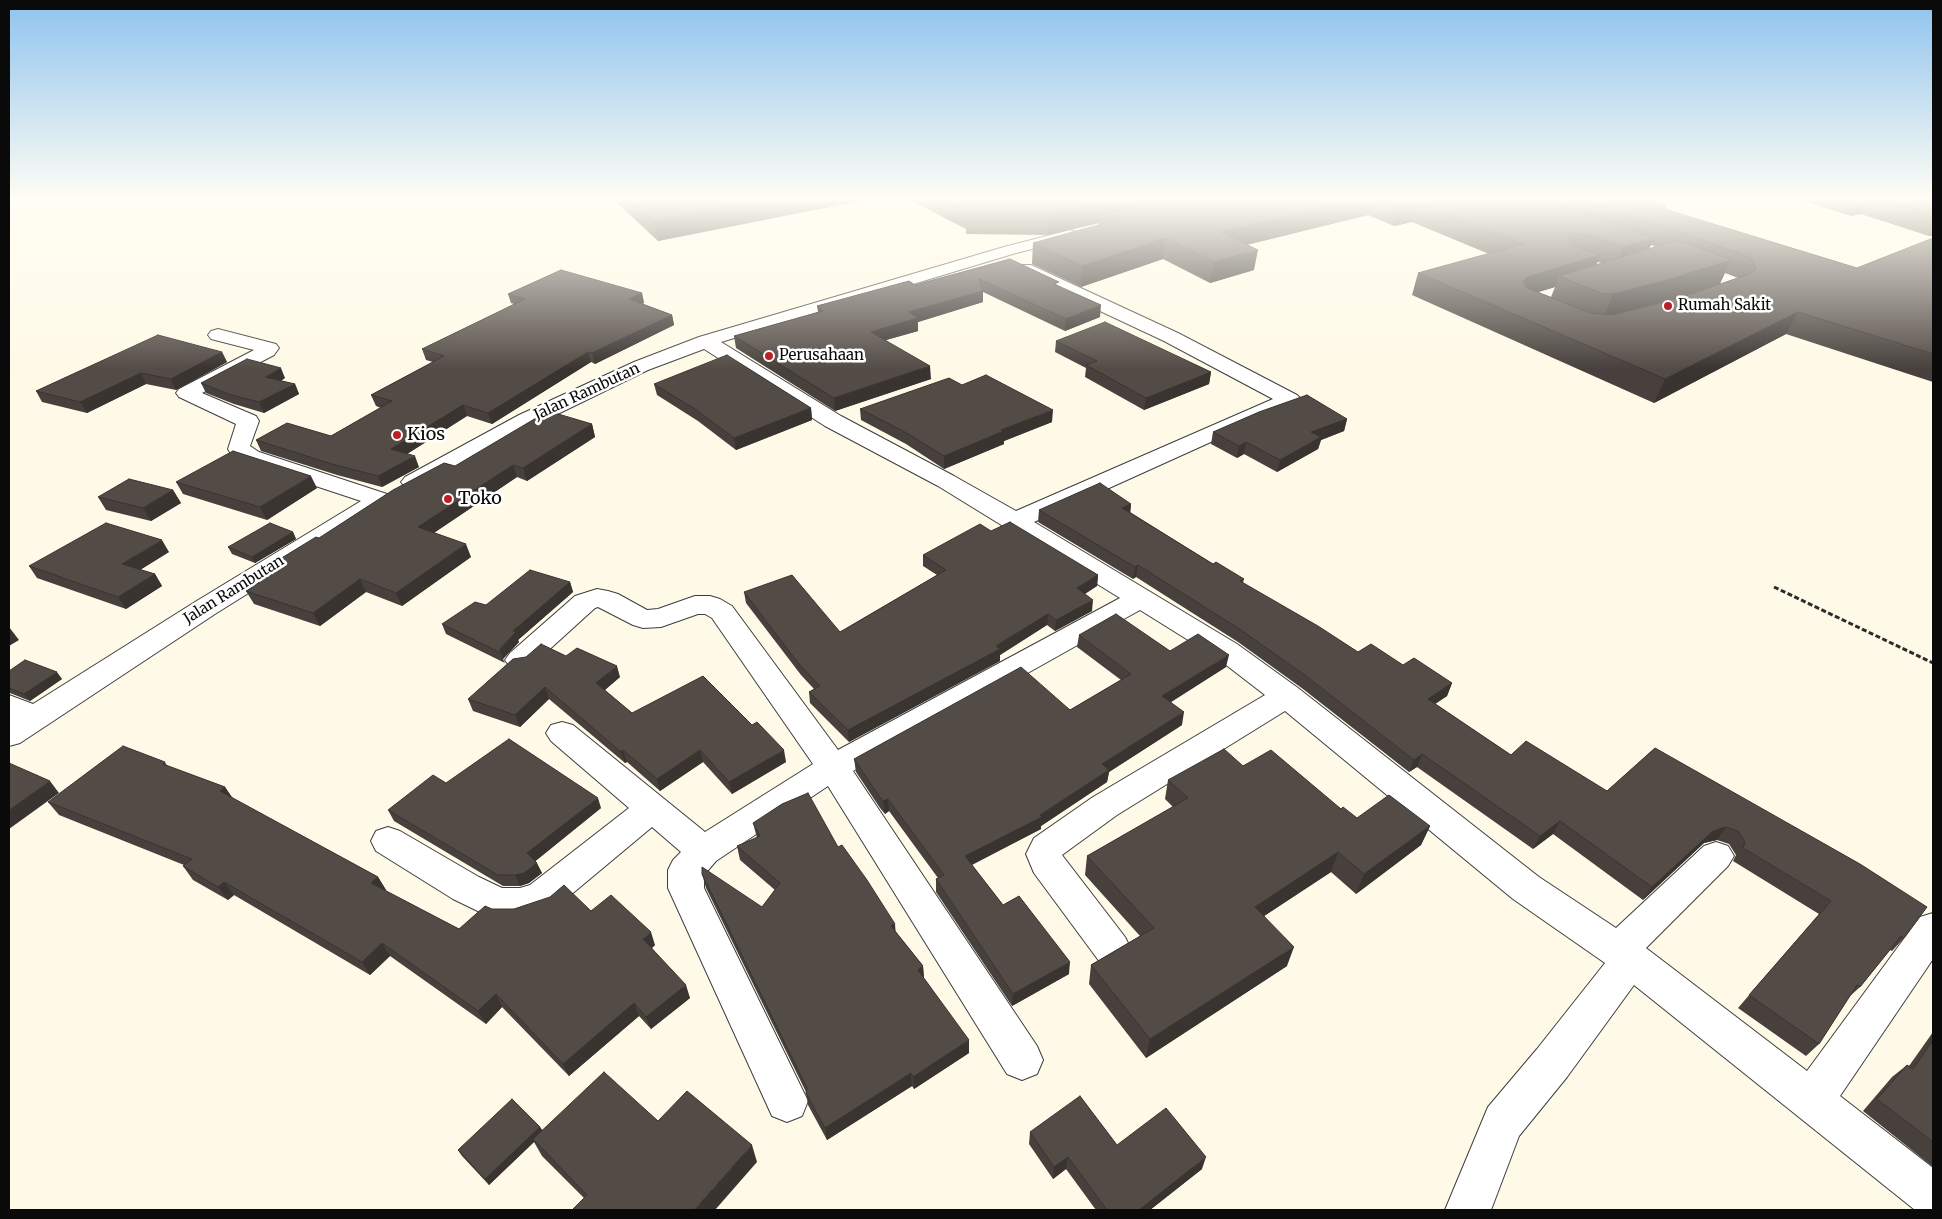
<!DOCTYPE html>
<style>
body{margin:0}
#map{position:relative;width:1942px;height:1219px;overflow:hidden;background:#fffae7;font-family:Merriweather,serif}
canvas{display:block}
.frame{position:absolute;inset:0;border:10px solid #0a0a0a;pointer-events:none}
</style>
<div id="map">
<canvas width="1942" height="1219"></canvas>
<div class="frame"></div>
</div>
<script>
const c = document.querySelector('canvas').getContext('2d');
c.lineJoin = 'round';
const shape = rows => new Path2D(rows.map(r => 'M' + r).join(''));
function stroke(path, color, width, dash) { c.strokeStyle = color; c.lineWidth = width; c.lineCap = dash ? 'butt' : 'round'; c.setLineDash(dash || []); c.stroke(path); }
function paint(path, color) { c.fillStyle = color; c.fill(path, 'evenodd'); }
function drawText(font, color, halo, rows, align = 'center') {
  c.font = font + ' Merriweather,serif'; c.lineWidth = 5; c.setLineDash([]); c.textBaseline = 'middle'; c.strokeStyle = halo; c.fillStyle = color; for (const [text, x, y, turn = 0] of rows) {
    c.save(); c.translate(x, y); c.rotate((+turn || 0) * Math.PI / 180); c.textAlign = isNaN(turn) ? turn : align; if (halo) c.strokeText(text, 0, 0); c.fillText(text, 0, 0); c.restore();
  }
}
const path = shape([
 [1774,587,1933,663]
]);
const minor = shape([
 [1070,230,1076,232,1078,235,1076,238,1016,253,721,342,841,416,954,476,1016,511,1273,399,1164,341,1019,273,1016,269,1019,265,1031,265,1178,333,1297,395,1301,399,1297,403,1034,522,1237,644,1298,688,1539,877,1616,928,1704,846,1716,842,1728,846,1734,856,1728,866,1646,948,1807,1071,1920,917,1933,913,1933,959,1840,1096,1933,1168,1933,1210,1915,1210,1634,985,1567,1077,1519,1136,1491,1210,1445,1210,1488,1107,1537,1049,1605,963,1513,899,1285,711,1117,815,1062,855,1125,937,1131,949,1125,961,1112,966,1099,961,1034,873,1026,854,1034,838,1093,797,1265,695,1217,658,1140,610,853,771,1037,1046,1043,1060,1037,1074,1022,1080,1007,1074,828,786,716,861,704,875,704,888,808,1101,802,1116,787,1122,772,1116,668,888,668,870,673,860,681,852,652,827,555,908,520,920,499,920,486,915,453,899,376,851,371,841,376,831,388,827,400,831,479,877,502,888,520,888,530,885,629,808,551,741,546,733,551,725,562,722,573,725,705,832,813,764,712,618,705,614,698,614,661,627,643,628,633,625,598,607,595,608,530,667,520,670,510,667,505,660,510,653,575,596,597,589,608,591,618,594,647,610,658,609,695,596,710,596,720,599,732,606,838,750,1120,598,938,486,825,426,704,349,648,370,535,425,421,487,413,489,405,487,401,482,405,477,519,415,634,362,699,337,1004,247,1070,230],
 [218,329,276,344,279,348,274,355,202,393,256,416,259,421,250,446,259,452,390,495,393,500,390,505,383,507,381,510,215,614,20,743,9,746,9,695,33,704,195,602,361,501,243,462,231,454,228,449,236,424,179,397,176,393,179,389,254,350,211,339,208,335,211,331,218,329]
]);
const wall = shape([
 [613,199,869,199,658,241],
 [908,199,1647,199,1666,205,1665,209,1857,268,1933,238,1933,382,1786,334,1654,403,1412,295,1418,273,1489,254,1412,222,1394,226,1368,215,1247,245,1254,270,1210,283,1163,259,1081,287,1032,264,1033,243,1099,225,1099,223,1048,235,966,234,966,229],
 [1651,245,1656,247,1649,249],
 [1598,262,1602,263,1596,265],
 [1725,273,1738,278,1720,284],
 [1555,287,1551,297,1538,292],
 [1797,199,1933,199,1933,236,1929,236,1861,214,1851,216],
 [1010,259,1059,286,1100,317,1065,331,983,292,983,302,918,322,918,331,886,340,931,379,835,411,736,348,734,336,818,312,817,306,915,285],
 [642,293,644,303,642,304,672,315,674,325,595,364,591,362,492,424,467,416,407,454,419,467,382,487,337,475,261,451,256,440,331,436,381,408,376,406,371,395,433,362,426,360,422,349,514,304,511,303,508,294],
 [1056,341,1211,372,1209,384,1144,410,1085,377,1086,368,1055,352],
 [222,352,227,362,176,390,146,384,87,413,42,402,36,391],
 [285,378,281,381,295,384,299,394,264,413,234,404,206,393,201,383],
 [654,384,811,408,812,420,736,450,698,421,657,395],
 [962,385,1052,422,1004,441,1004,444,944,469,906,444,861,420,860,409],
 [1347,419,1344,431,1321,440,1318,449,1277,472,1244,454,1237,458,1211,444,1213,432],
 [592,424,595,437,527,481,517,477,434,533,471,557,402,606,366,592,320,626,254,604,246,591,279,569,275,562,319,538],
 [176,482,317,488,267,520,183,494],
 [173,490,181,503,151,521,106,510,98,497],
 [1131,504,1130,512,1213,564,1244,579,1243,583,1358,652,1403,665,1452,683,1447,696,1435,704,1511,755,1607,791,1655,748,1904,938,1892,951,1890,950,1860,987,1849,997,1819,1044,1806,1056,1738,1008,1819,914,1733,861,1736,855,1729,844,1717,840,1704,843,1643,900,1553,834,1533,849,1417,767,1409,772,1303,689,1238,642,1136,577,1133,579,1038,522,1039,510],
 [991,531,1098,575,1097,586,1085,594,1092,611,1055,631,1047,625,1000,655,1000,661,849,742,810,703,809,692,814,689,801,675,746,603,744,592,840,632,937,575,923,566,923,555],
 [293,532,296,539,255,563,232,554,228,547],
 [169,552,140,570,155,574,162,586,126,609,37,578,29,566],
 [570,582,573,592,518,640,519,642,503,659,505,663,446,634,442,624,486,605],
 [1079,635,1170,651,1226,667,1171,702,1182,725,1109,772,1107,782,1041,826,1041,829,972,865,1003,905,1069,974,1012,1006,936,892,936,879,938,878,889,811,885,814,880,808,856,772,854,759,1070,710,1121,680,1077,647],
 [566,656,620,677,605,690,632,713,786,762,732,794,703,762,660,791,627,762,625,763,549,699,520,727,473,711,468,699],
 [9,671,62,679,30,701,10,693,9,694],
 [165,762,167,766,225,787,232,798,378,877,386,890,386,891,459,929,492,909,591,911,655,945,652,948,690,998,651,1029,639,1016,569,1076,502,1007,486,1024,390,956,370,975,234,895,228,900,193,880,183,866,184,865,59,815,48,802],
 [1243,766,1341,809,1357,818,1430,826,1421,845,1356,894,1331,872,1264,916,1287,966,1146,1058,1089,984,1091,965,1140,936,1085,875,1087,856,1173,807,1165,799,1168,780],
 [446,783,601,808,535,861,542,873,529,883,520,886,503,886,394,821,388,810],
 [753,823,838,847,895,924,895,931,923,966,924,978,969,1053,914,1089,912,1086,827,1140,808,1105,806,1092,706,888,702,874,762,907,775,890,740,860,737,846,757,838],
 [1933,1032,1933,1167,1863,1111,1892,1077,1907,1065,1909,1066],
 [658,1121,757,1162,584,1198,542,1156,534,1142,489,1185,462,1156,458,1150,540,1127,542,1130],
 [1030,1132,1117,1145,1202,1169,1150,1210,1096,1210,1066,1169,1053,1179,1029,1144]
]);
const shadedWall = shape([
 [770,199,869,199,658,241,654,221],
 [1122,199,1204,199,1100,215,1099,223,1048,235,1049,215],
 [1361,199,1372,199,1368,215,1216,252,1220,232],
 [1861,199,1869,199,1861,214,1851,216],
 [1417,202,1412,222,1394,226,1399,207],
 [1666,205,1658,225,1658,207],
 [1933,229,1933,236,1929,236],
 [1165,238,1163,259,1081,287,1082,266],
 [1654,238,1645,259,1615,268,1623,247],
 [1258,250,1254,270,1210,283,1214,262],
 [1600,255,1592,276,1559,276,1555,287,1519,298,1523,282,1527,277],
 [1731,260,1718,287,1602,322,1613,294],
 [983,291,983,302,918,322,918,331,872,344,871,332,909,312],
 [642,293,644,303,631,309,629,299],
 [1101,305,1100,317,1065,331,1066,319],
 [1798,312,1786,334,1654,403,1665,379],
 [672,315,674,325,595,364,592,353],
 [222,352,227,362,176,390,171,379],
 [588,352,591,362,492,424,488,413],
 [930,366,931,379,835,411,834,398],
 [281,368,285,378,270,387,265,377],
 [1211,372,1209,384,1144,410,1146,398],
 [141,373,146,384,87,413,80,402],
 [295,384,299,394,264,413,259,402],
 [463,405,467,416,396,461,391,449],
 [811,408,812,420,736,450,734,438],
 [1053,410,1052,422,1004,441,1004,444,944,469,944,456,1001,430],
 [1347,419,1344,431,1321,440,1318,449,1277,472,1280,460,1311,432],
 [592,424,595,437,527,481,523,468],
 [1246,442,1244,454,1237,458,1239,446],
 [415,456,419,467,382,487,378,476],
 [513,465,517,477,423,540,418,527],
 [311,476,317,488,267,520,260,507],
 [173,490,181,503,151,521,143,508],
 [1131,504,1130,516,1122,508],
 [293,532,296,539,255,563,252,557],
 [162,540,169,552,130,576,122,564],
 [466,544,471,557,402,606,396,593],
 [1138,565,1136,577,1133,579,1135,567],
 [155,574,162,586,126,609,118,597],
 [1098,575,1097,586,1076,599,1077,588],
 [360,579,366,592,320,626,313,613],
 [570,582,573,592,518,640,519,642,503,659,500,649,513,631],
 [1093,600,1092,611,1055,631,1056,620],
 [1048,614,1047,625,1000,655,1000,661,849,742,848,730,996,646],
 [9,627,19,640,9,646],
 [1229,655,1226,667,1160,709,1162,696],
 [617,666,620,677,600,694,596,683],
 [57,672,62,679,30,701,24,694],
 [1452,683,1447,696,1423,712,1428,699],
 [545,687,549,699,520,727,515,715],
 [1184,712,1182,725,1109,772,1107,782,1041,826,1041,829,965,868,965,856,1040,815,1102,764],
 [623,750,627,762,625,763,621,752],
 [700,750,703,762,660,791,657,779],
 [784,750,786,762,732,794,729,782],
 [1422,754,1417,767,1409,772,1414,760],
 [50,781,59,793,9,829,9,810],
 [225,787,234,800,220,791],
 [598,798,601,808,532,864,527,853],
 [888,799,889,811,885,814,883,801],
 [1560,821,1553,834,1533,849,1540,836],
 [1430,826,1421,845,1356,894,1364,874],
 [1726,827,1717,840,1704,843,1643,900,1652,887,1713,831],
 [1338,852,1331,872,1249,926,1255,907],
 [537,863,542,873,529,883,520,886,515,875],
 [378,877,386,890,379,897,371,883],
 [224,882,234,895,228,900,218,887],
 [895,924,896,937,891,926],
 [651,932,655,945,647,952,643,939],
 [382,943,390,956,370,975,362,962],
 [1294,947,1287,966,1146,1058,1150,1039],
 [1070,962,1069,974,1012,1006,1013,994],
 [923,966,924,980,918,970],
 [686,985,690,998,651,1029,646,1017],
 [496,994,502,1007,486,1024,478,1011],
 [634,1003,639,1016,569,1076,563,1064],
 [969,1040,969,1053,914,1089,913,1077],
 [911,1073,912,1086,827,1140,825,1128],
 [540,1127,544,1133,533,1139,534,1142,489,1185,485,1179],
 [752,1145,757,1162,715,1210,694,1210],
 [1068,1157,1066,1169,1053,1179,1054,1167],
 [1206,1157,1202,1169,1150,1210,1139,1210]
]);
const building = shape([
 [629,199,770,199,654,221,629,199],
 [945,199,1122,199,1049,215,966,215,966,210,945,199],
 [1176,199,1361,199,1220,232,1258,250,1214,262,1165,238,1082,266,1033,243,1131,216,1100,215,1176,199],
 [1379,199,1461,199,1469,203,1476,201,1477,199,1536,199,1654,238,1623,247,1585,234,1572,234,1569,239,1572,245,1600,255,1527,277,1523,282,1527,288,1590,313,1612,315,1680,298,1752,273,1756,269,1751,258,1684,233,1578,199,1647,199,1666,205,1658,207,1857,268,1933,238,1933,354,1798,312,1665,379,1418,273,1523,244,1417,202,1399,207,1379,199],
 [1885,199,1933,199,1933,214,1885,199],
 [1678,240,1731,260,1668,280,1613,294,1603,294,1559,276,1678,240],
 [1010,259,1059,282,1054,284,1101,305,1066,319,979,279,983,291,909,312,918,318,871,332,930,366,834,398,734,336,823,311,817,306,909,281,915,285,1010,259],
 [561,270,642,293,629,299,672,315,592,353,588,352,488,413,463,405,391,449,415,456,378,476,332,464,256,440,287,423,331,436,392,401,371,395,444,356,422,349,525,299,508,294,561,270],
 [1105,322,1211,372,1146,398,1086,365,1097,361,1056,341,1105,322],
 [158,335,222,352,171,379,141,373,80,402,36,391,158,335],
 [727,355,811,408,734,438,695,409,654,384,727,355],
 [247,359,281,368,265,377,295,384,259,402,228,394,201,383,247,359],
 [986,375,1053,410,1001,430,1004,431,944,456,905,432,860,409,949,378,962,385,986,375],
 [1307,395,1347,419,1311,432,1321,437,1280,460,1246,442,1239,446,1213,432,1259,412,1307,395],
 [548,411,592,424,523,468,513,465,418,527,466,544,396,593,360,579,313,613,246,591,284,566,275,562,316,537,319,538,393,490,444,463,455,466,548,411],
 [233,451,311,476,260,507,176,482,233,451],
 [129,479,173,490,143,508,98,497,129,479],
 [1100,483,1131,504,1122,508,1213,564,1216,562,1244,579,1240,581,1318,626,1358,652,1371,644,1403,665,1414,658,1452,683,1428,699,1511,755,1526,741,1607,791,1655,748,1860,864,1927,907,1904,938,1901,936,1860,987,1857,985,1819,1044,1749,995,1831,901,1743,848,1745,842,1738,831,1726,827,1713,831,1652,887,1560,821,1540,836,1422,754,1414,760,1306,676,1241,630,1138,565,1135,567,1039,510,1100,483],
 [1010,522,1098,575,1077,588,1093,600,1056,620,1048,614,996,646,1000,649,848,730,809,692,820,686,799,664,744,592,792,575,840,632,946,570,923,555,980,524,991,531,1010,522],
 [106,523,162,540,122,564,155,574,118,597,29,566,106,523],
 [270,523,293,532,252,557,228,547,270,523],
 [530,570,570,582,513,631,516,632,500,649,501,653,442,624,475,602,486,605,530,570],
 [1116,614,1170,651,1198,634,1229,655,1162,696,1184,712,1102,764,1109,770,1040,815,1042,817,965,856,1003,905,1019,896,1070,962,1013,994,936,879,944,875,888,799,883,801,879,796,854,759,1021,667,1070,710,1131,674,1079,635,1116,614],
 [541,644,566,656,577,648,617,666,596,683,632,713,703,676,752,725,757,722,784,750,729,782,700,750,657,779,623,750,621,752,545,687,515,715,468,699,513,659,526,657,541,644],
 [25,660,57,672,24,694,9,688,9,671,25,660],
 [509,739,598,798,527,853,537,863,524,873,515,875,498,875,388,810,433,775,446,783,509,739],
 [123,746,165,762,163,764,225,787,220,791,378,877,371,883,459,929,485,906,492,909,514,909,550,897,564,885,591,911,611,895,651,932,643,939,686,985,646,1017,634,1003,563,1064,496,994,478,1011,382,943,362,962,224,882,218,887,183,866,192,859,48,802,123,746],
 [1224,749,1243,766,1271,750,1341,809,1343,807,1357,818,1389,795,1430,826,1364,874,1338,852,1255,907,1294,947,1150,1039,1091,965,1154,928,1087,856,1188,798,1168,780,1224,749],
 [9,763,50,781,9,810,9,763],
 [808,793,838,847,842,845,867,880,895,924,891,926,923,966,918,970,969,1040,913,1077,911,1073,825,1128,806,1093,807,1088,702,874,702,867,762,907,780,883,737,846,760,836,753,823,782,804,808,793],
 [1933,1040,1933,1142,1877,1099,1907,1065,1913,1069,1933,1040],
 [604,1072,658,1121,687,1091,752,1145,694,1210,572,1210,587,1195,533,1139,604,1072],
 [1080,1096,1117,1145,1166,1108,1206,1157,1139,1210,1107,1210,1068,1157,1054,1167,1030,1132,1080,1096],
 [512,1099,540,1127,485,1179,458,1150,512,1099]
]);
const markers = [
 [1668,306,5,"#bc1f25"],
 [769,356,5,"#bc1f25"],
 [397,435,5,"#bc1f25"],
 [448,499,5,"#bc1f25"]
];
const farPoinames = [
 ["Rumah Sakit",1678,306],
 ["Perusahaan",779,356]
];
const farStreetnames = [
 ["Jalan Rambutan",587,392,-25],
 ["Jalan Rambutan",234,590,-32]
];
const poiNames = [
 ["Kios",407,435],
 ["Toko",458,499]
];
stroke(minor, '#3d3d3d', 2);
stroke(path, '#2c2c2c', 3, [5, 2.5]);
paint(minor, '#fff');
paint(wall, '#47403c');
paint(shadedWall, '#3a3431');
paint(building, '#534b46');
stroke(building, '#3a3431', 1);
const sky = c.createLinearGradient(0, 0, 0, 369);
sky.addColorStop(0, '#8fc3ee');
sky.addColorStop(0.54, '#fffdf4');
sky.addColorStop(1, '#fffdf400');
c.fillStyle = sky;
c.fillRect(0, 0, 1942, 369);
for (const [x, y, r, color] of markers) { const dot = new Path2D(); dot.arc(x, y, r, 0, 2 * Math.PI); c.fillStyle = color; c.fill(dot); stroke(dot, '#fff', 2); }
drawText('15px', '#0a0a0a', '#fff', farPoinames, 'left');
drawText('15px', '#0a0a0a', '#fff', farStreetnames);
drawText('18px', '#0a0a0a', '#fff', poiNames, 'left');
</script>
